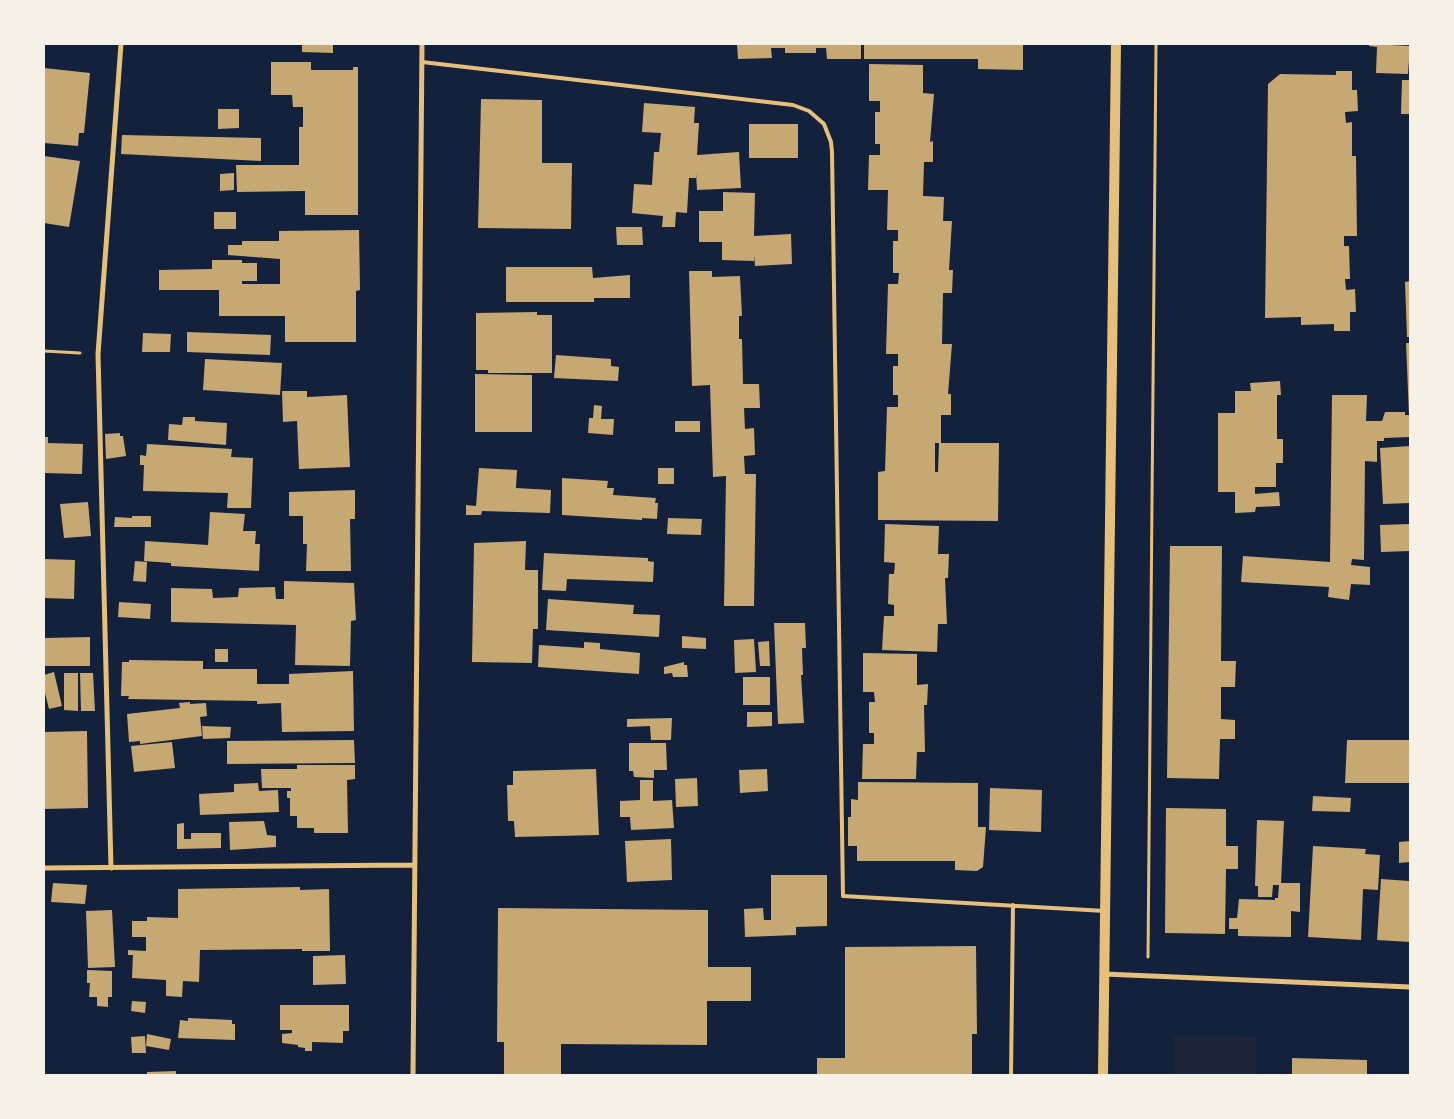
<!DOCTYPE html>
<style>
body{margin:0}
#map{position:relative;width:1454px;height:1119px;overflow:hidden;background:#14213d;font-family:"DM Sans",sans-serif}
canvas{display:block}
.frame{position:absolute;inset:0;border:45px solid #f6f1e7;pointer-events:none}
</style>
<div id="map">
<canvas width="1454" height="1119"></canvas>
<div class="frame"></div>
</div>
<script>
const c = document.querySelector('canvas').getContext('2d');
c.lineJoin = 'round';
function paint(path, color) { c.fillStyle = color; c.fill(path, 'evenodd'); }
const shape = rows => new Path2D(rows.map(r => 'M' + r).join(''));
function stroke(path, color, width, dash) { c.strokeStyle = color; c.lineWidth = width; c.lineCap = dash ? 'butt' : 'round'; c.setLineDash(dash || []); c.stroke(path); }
const green = shape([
 [1174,1036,1256,1037,1256,1075,1174,1075]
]);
const building = shape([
 [302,44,333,44,333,53,302,52],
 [737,44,861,44,861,59,827,59,826,48,816,48,816,53,785,53,785,48,771,48,772,58,738,59],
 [864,44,1023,44,1023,70,978,69,978,59,864,59],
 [1369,44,1410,46,1408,74,1376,73,1377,47,1369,46],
 [271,62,311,62,311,70,353,70,353,67,358,67,358,215,305,215,305,191,237,192,236,165,299,165,299,127,303,127,303,107,293,107,292,95,271,95],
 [869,64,923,65,923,93,934,94,930,142,933,141,933,162,924,162,923,196,944,197,943,221,952,221,949,270,953,270,952,293,943,293,942,344,952,344,948,394,951,394,951,415,941,415,941,443,999,443,998,521,878,520,878,472,885,471,887,407,898,407,898,395,893,395,893,366,898,366,898,354,886,354,888,284,898,284,899,273,893,273,893,241,898,241,898,230,887,230,888,190,868,190,869,155,880,155,880,144,875,144,875,112,880,112,880,101,869,101],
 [935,443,939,443,938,472,935,472],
 [44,68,90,73,84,133,79,133,78,146,44,143],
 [1336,71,1352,71,1352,90,1357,90,1358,111,1345,112,1346,123,1352,122,1352,156,1356,156,1357,236,1344,236,1344,246,1349,246,1350,279,1345,279,1346,290,1355,289,1356,312,1350,312,1350,331,1334,331,1334,324,1301,325,1301,317,1265,318,1268,84,1280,74,1336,75],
 [1402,80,1410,80,1410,114,1401,114],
 [481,99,542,100,542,163,572,163,571,229,478,228],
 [644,103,695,107,694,123,699,123,697,155,739,152,741,188,697,190,696,173,696,178,689,178,687,213,676,212,675,227,662,227,663,216,632,213,634,184,652,185,654,152,659,152,661,133,642,132],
 [218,109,239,109,239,128,218,129],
 [749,124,798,124,798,158,749,158],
 [122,135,261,138,261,161,121,154],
 [44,156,80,161,69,227,44,223],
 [234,173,234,190,220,191,220,174],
 [723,192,755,193,754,236,791,234,792,264,755,266,754,255,754,261,722,260,722,242,699,242,699,211,723,211],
 [214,212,236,212,236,229,214,229],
 [616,227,642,227,643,245,617,245],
 [359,230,360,290,356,291,356,342,285,342,285,316,219,316,219,290,159,290,159,270,212,269,212,260,242,260,242,263,257,263,257,281,242,281,242,284,280,284,280,259,228,255,228,245,242,245,242,241,279,241,279,231],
 [506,267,592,267,593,278,630,275,630,298,594,298,594,302,506,302],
 [689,271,712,271,712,277,740,276,742,316,739,316,739,339,742,339,743,384,759,384,760,408,744,408,745,429,754,428,755,455,744,456,745,474,756,474,754,606,724,606,726,476,713,477,710,385,692,386],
 [1410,281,1410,337,1407,337,1405,282],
 [537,312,537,315,552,315,552,373,488,373,488,370,476,370,476,313],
 [187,332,271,335,270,355,187,352],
 [143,333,171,334,170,352,142,352],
 [1406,343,1410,343,1410,437,1384,438,1384,441,1377,441,1377,462,1365,461,1364,560,1352,559,1351,565,1370,567,1370,585,1351,584,1349,600,1328,597,1329,587,1241,582,1243,556,1330,562,1332,395,1367,395,1366,421,1382,421,1385,412,1405,412,1405,415,1409,415],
 [556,355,611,359,611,366,619,367,618,381,554,378],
 [205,359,282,363,280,395,203,390],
 [475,374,532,375,532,432,475,432],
 [1280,381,1281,395,1277,395,1277,439,1283,439,1283,463,1276,463,1276,487,1255,487,1255,494,1279,492,1280,506,1256,507,1255,512,1235,513,1235,492,1218,492,1218,413,1235,413,1235,391,1251,391,1250,383],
 [282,391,307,391,307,397,347,395,350,467,299,469,297,421,283,422],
 [594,405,602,406,601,419,614,419,613,435,588,433,589,418,593,418],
 [183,417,195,417,195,421,227,423,226,445,168,440,169,424,182,425],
 [675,421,700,421,700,432,675,432],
 [120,433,120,436,123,436,126,456,106,459,105,434],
 [44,437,48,437,48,443,83,444,82,474,44,473],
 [147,444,232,449,231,457,253,458,251,508,227,508,228,493,143,491,144,465,140,465,140,455,146,456],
 [1410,446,1410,503,1383,504,1380,448],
 [479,468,517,470,516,488,551,490,550,513,482,511,481,515,466,515,466,505,476,506],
 [658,468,674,468,674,484,658,484],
 [562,478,608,481,607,488,614,488,613,495,656,498,655,503,658,503,657,519,642,518,642,520,562,515],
 [355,490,355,519,350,519,351,571,306,571,307,544,303,544,303,516,289,516,289,492],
 [88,502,91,536,64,538,60,504],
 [210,512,245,514,243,531,256,531,255,544,260,544,259,571,171,566,171,563,144,561,145,541,208,545],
 [132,516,151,516,151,527,114,527,115,517,132,518],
 [668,518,702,519,701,535,667,534],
 [885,524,939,526,938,554,949,554,948,578,945,578,947,624,938,624,937,652,882,650,884,616,894,616,894,605,888,604,889,574,894,574,895,563,884,562],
 [1410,524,1410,551,1381,552,1380,525],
 [526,541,525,570,538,570,538,629,533,629,532,663,472,662,474,543],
 [1170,546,1222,546,1221,661,1236,661,1235,687,1221,687,1221,719,1235,720,1235,739,1220,739,1219,779,1167,778],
 [544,553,648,558,648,561,654,562,653,582,567,579,566,591,542,590],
 [44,559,75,560,74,599,44,598],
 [135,561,147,562,146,582,133,581],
 [284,581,354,583,356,620,351,621,350,666,295,665,296,625,171,622,171,588,212,589,213,598,238,597,239,588,275,587,276,599,284,599],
 [548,599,634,605,633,614,660,615,659,637,546,630],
 [119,602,151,604,150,619,118,617],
 [774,623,805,623,806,648,802,648,803,675,801,675,804,723,778,724],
 [682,636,706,638,706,649,682,648],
 [90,637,90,666,44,666,44,638],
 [754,639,756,672,735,673,734,640],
 [769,641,770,666,760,666,758,642],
 [584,642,600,643,600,649,640,653,639,674,538,667,539,645,584,648],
 [215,649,228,649,228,662,215,662],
 [863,653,917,654,917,685,928,684,927,705,924,705,925,752,917,752,916,779,862,779,863,744,874,744,874,733,869,733,869,702,875,702,874,692,863,692],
 [129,660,203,661,203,669,257,669,257,684,289,684,289,674,353,671,354,731,282,732,281,703,257,704,257,701,128,699,129,696,121,696,122,662,129,662],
 [684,662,684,665,687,665,688,677,673,677,672,673,664,674,664,667],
 [54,672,62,706,49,709,44,689,44,675],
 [64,673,78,673,78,711,64,710],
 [80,673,93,673,95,711,81,711],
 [743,677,770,677,770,705,743,705],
 [190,702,190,704,206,703,207,716,200,717,202,736,140,744,140,741,129,742,127,714,180,708,179,703],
 [747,712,772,712,772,726,747,727],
 [672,718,671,740,651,740,650,726,627,727,627,719],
 [202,726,231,727,230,738,203,739],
 [87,731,88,808,44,809,44,732],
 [354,740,355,763,227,764,227,741],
 [1347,740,1410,740,1410,783,1345,783],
 [172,742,175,768,134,772,131,746],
 [629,743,666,743,667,770,654,770,654,778,634,777,633,771,629,771],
 [297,765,355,765,355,779,347,780,348,833,314,833,314,828,297,828,297,816,290,816,290,798,287,798,287,791,291,791,291,788,262,788,261,769,297,769],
 [596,769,599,835,515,837,514,821,508,821,507,785,513,785,513,771],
 [767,769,768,791,740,793,739,770],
 [697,778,698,806,676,807,675,779],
 [640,780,653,780,653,801,672,800,674,828,631,830,630,817,620,817,620,801,640,800],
 [858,782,978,783,978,827,986,827,983,867,977,871,955,870,955,861,857,861,857,846,848,846,848,817,851,817,851,799,858,800],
 [258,783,259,791,278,790,279,812,200,815,199,794,234,792,234,784],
 [990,788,1042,790,1041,832,989,830],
 [1313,796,1351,798,1350,812,1312,811],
 [1166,808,1226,809,1226,846,1238,846,1238,869,1226,869,1225,934,1165,933],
 [1257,820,1284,821,1281,883,1300,883,1300,912,1291,911,1291,937,1238,936,1238,929,1229,929,1229,918,1237,918,1239,899,1275,900,1275,898,1278,898,1279,885,1273,885,1272,897,1258,897,1258,886,1255,886],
 [264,821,267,835,276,836,276,847,230,850,229,822],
 [184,823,184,839,191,839,191,833,221,833,221,848,177,849,177,824],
 [671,839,672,880,627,882,625,841],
 [1410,841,1410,862,1399,863,1399,842],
 [1313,846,1366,849,1365,854,1380,855,1378,890,1363,889,1361,940,1308,937],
 [771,875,827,875,827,926,796,927,796,935,745,937,744,909,763,908,764,920,771,920],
 [1381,879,1409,881,1410,884,1410,942,1377,940],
 [53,883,87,885,85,904,51,902],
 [300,887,300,890,329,889,330,951,302,951,302,949,200,950,199,982,183,981,182,997,166,996,166,980,132,978,133,955,128,955,128,950,146,951,146,937,132,937,132,921,147,921,147,917,178,918,178,889],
 [498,908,708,910,708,967,751,967,751,1001,707,1001,707,1045,561,1044,561,1075,504,1075,504,1042,497,1042],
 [112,910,115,967,88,968,86,911],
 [976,946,977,1034,972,1034,972,1075,817,1075,817,1058,845,1058,845,947],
 [345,955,346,984,313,985,313,956],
 [87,970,112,971,112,997,108,997,108,1007,97,1006,97,997,89,997,90,983,87,983],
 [132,1001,146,1002,145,1013,131,1011],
 [280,1005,349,1005,349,1031,343,1031,343,1043,312,1042,312,1051,305,1051,305,1048,298,1047,298,1045,282,1043,282,1034,292,1033,292,1030,280,1030],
 [188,1018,232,1020,232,1024,235,1024,235,1040,178,1038,180,1020,188,1021],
 [147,1034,171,1039,169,1050,146,1046],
 [145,1036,146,1053,132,1053,131,1037],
 [1292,1058,1367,1060,1367,1075,1292,1075],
 [176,1071,176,1075,147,1075,147,1072]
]);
const path = shape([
 [44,351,80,353],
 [1148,957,1156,44]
]);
const service = shape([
 [422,62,793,105,809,111,824,124,831,142,832,152,843,896,1105,911],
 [1011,1075,1013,905]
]);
const minor = shape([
 [44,868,413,865],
 [111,868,98,354,121,44],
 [1104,974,1410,987],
 [413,1075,422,44]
]);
const secondary = shape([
 [1103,1075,1116,44]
]);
paint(green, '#1d2539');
paint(building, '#c6a872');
stroke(path, '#e5c07b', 3);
stroke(service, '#e5c07b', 4);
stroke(minor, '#e5c07b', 5);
stroke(secondary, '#e5c07b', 10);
</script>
